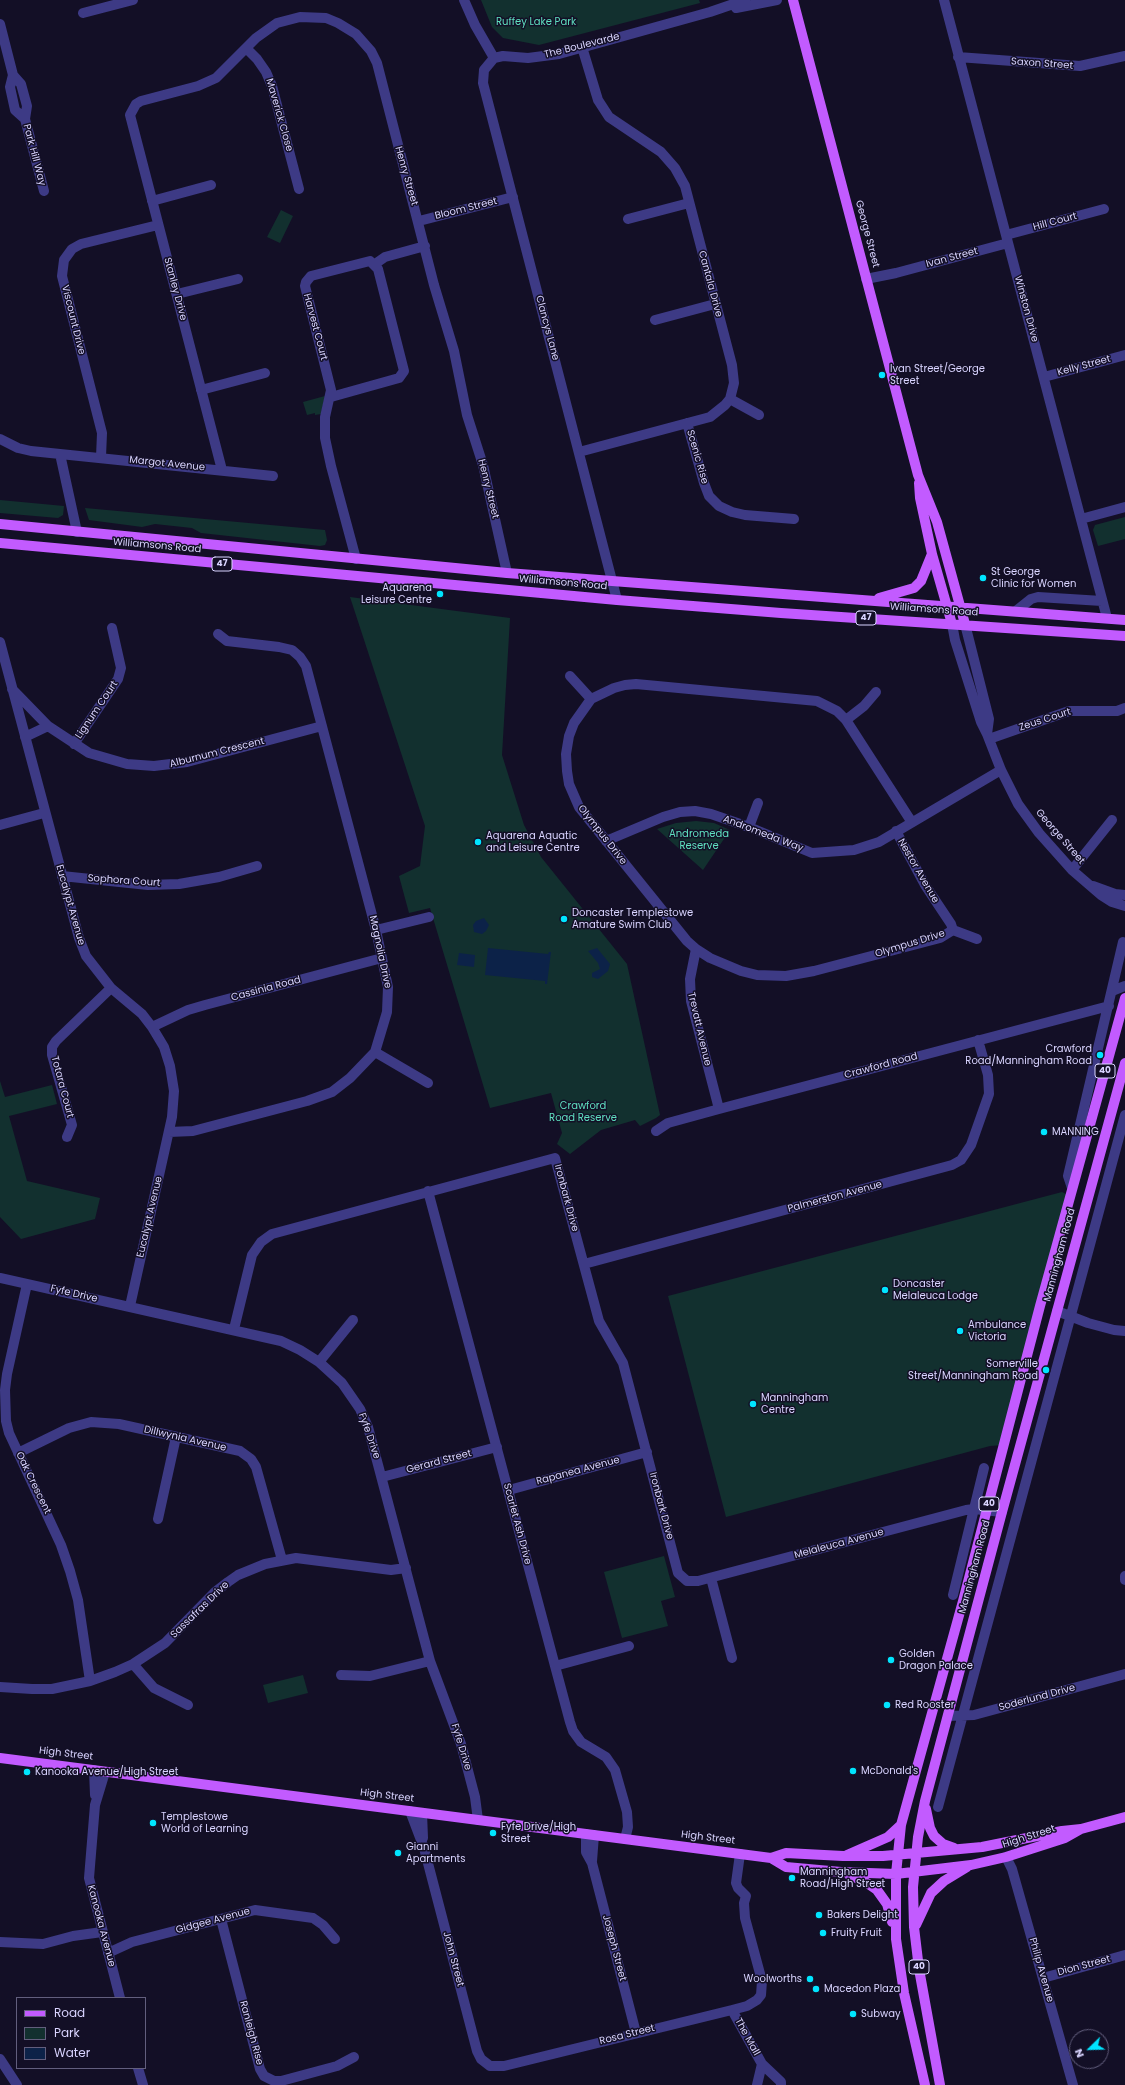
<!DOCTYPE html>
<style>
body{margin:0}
#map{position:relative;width:1125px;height:2085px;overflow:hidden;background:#130f26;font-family:Poppins,sans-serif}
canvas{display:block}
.legend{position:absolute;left:16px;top:1997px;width:130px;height:72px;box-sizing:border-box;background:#130f26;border:1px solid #625e7d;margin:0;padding:5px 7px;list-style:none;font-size:12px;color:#d9d4ff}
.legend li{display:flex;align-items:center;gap:8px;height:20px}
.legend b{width:20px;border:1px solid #625e7d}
.north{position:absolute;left:1069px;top:2029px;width:40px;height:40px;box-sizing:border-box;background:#130f26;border:1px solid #625e7d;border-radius:50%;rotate:247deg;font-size:11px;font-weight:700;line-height:16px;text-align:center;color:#d9d4ff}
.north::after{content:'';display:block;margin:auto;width:14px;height:18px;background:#00e5ff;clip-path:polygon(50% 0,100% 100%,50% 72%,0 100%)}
</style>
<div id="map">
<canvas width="1125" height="2085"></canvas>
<ul class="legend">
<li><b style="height:5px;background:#c25bff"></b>Road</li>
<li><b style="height:11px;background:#12302f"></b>Park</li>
<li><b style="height:11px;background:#0c2248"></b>Water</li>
</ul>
<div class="north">N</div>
</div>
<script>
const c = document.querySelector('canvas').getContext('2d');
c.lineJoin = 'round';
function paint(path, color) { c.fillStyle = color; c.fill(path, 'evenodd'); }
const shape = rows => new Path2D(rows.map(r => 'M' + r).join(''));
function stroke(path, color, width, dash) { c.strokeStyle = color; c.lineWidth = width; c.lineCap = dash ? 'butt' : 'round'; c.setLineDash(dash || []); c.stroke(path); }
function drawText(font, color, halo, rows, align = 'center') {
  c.font = font + ' Poppins,sans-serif'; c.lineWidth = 3; c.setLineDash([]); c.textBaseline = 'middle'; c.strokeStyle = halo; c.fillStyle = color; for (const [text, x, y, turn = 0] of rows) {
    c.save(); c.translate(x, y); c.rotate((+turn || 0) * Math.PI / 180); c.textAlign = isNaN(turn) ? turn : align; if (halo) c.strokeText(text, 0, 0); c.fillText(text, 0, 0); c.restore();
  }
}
const green = shape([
 [481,0,699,0,700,3,539,45,503,38,492,27],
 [281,210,293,216,280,243,267,237],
 [325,396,321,414,315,415,315,413,307,415,303,402],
 [0,500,64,506,63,515,58,518,0,513],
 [85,508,325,530,327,540,325,545,320,546,201,533,192,528,155,524,142,527,89,520],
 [1125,517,1125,539,1098,546,1093,530,1095,525],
 [350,597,510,618,502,755,524,825,541,857,627,964,660,1115,656,1118,640,1126,635,1120,601,1130,570,1154,557,1144,562,1133,551,1093,490,1108,430,908,409,913,399,876,420,866,425,826],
 [696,821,714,823,730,830,703,870,657,829,676,823],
 [0,1081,5,1097,52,1085,57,1104,9,1116,27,1181,100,1198,95,1219,21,1239,0,1217],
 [1062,1192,1070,1196,1003,1445,990,1446,726,1517,668,1296],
 [664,1556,675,1597,661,1601,668,1626,622,1638,604,1572],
 [303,1675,308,1693,268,1703,263,1685]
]);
const water = shape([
 [484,918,489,925,486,931,482,934,474,932,473,925,476,921],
 [488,948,548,954,549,952,551,952,547,984,545,984,545,981,485,975],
 [597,948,610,964,608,971,598,979,592,977,592,973,600,969,598,963,588,951],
 [459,953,475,955,474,967,457,965]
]);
const minor = shape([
 [464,0,475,25,494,58,503,56,528,58,559,54,710,12,745,0],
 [944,0,1107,618],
 [736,8,777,0],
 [83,13,133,0],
 [0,24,13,75,21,84,27,106,25,119,44,191],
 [246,48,257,59,266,72,272,86,299,189],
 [958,57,1080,66,1125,56],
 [494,58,484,70,483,83,617,600],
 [13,75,10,87,15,110,25,119],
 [152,201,211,185],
 [628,219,689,203],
 [419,221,513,197],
 [1006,235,1104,209],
 [375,264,385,257,425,246],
 [866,279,896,273,1008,243],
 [177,294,238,279],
 [655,320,715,304],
 [1044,377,1125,355],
 [201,390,265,373],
 [331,397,399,378,404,371,378,269,370,261,311,276,306,282,305,286,331,390,325,417,325,438,331,466,356,559],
 [730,399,759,415],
 [687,423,704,483,709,496,719,506,732,512,745,515,794,519],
 [0,439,18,448,31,451,273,476],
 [579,452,710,417,725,405,730,399,734,383,732,365,685,186,675,168,661,152,609,117,598,100,582,47],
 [60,454,77,532],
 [101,457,102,433,62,276,64,260,72,249,81,244,158,225],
 [222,470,130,115,136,104,141,101,198,86,216,78,256,38,277,23,300,17,326,18,338,23,356,34,371,51,377,63,434,285,454,351,467,415,483,465,507,573],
 [1081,519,1125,507],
 [1016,611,1031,599,1038,597,1102,601],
 [952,624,955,640,981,722,987,734,1001,770,1018,804,1039,833,1072,870,1101,895,1112,902,1125,906],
 [965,624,989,719,987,734],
 [0,642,79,938,86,956,111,988,142,1014,152,1027,164,1047,170,1066,174,1091,172,1117,130,1306],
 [570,676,591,699],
 [12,689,48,726,25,737],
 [846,720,864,706,876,692],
 [48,726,89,753,127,764,154,766,187,762,322,726],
 [989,739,1069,711,1117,711,1125,708],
 [74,744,118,679,121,668,112,628],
 [911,821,846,720,837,711,817,701,636,684,625,685,614,688,591,699,574,723,569,736,566,754,567,771,569,784,579,807,687,941,696,949,710,958,741,971,757,975,786,976,814,971,940,938,953,930,977,939],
 [0,825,44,813],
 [749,827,758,803],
 [896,831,925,885,951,924,953,930],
 [606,841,663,817,680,812,695,811,711,814,749,827,812,853,854,850,879,842,1001,770],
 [1072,870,1112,820],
 [62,876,148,885,179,884,219,877,257,866],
 [1093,886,1115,894,1125,895],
 [376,930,429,917],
 [696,949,690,979,691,1001,719,1109],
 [1112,991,1125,986],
 [152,1027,188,1010,205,1005,382,958],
 [375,1052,428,1083],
 [656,1131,668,1123,719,1109,1109,1006],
 [169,1132,193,1131,307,1101,332,1092,350,1078,375,1052,387,1012,388,987,376,930,306,666,300,657,292,650,279,647,227,641,218,634],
 [67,1137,72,1125,52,1055,52,1047,56,1041,111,988],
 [1072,1188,1068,1176,1123,942],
 [428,1191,570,1722,573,1731,581,1742,606,1757,615,1770,627,1812,628,1827,625,1839],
 [584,1264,952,1165,961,1160,971,1145,989,1094,988,1075,978,1040],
 [0,1278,281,1341,300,1350,319,1362,342,1383,360,1409,368,1427,430,1661,461,1744,475,1797,478,1820],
 [27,1284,7,1374,5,1390,6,1421,9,1433,61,1545,70,1571,78,1600,90,1681],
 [1057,1311,1088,1323,1114,1330,1125,1331],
 [234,1329,252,1255,261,1242,272,1234,555,1158,599,1321,623,1363,678,1573,687,1581,698,1581,966,1510,974,1509,1002,1512],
 [319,1362,353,1320],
 [18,1453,69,1428,91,1422,119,1424,240,1451,251,1459,256,1467,282,1560],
 [382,1477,497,1447],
 [509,1490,647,1452],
 [158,1519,176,1437],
 [1125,1576,1125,1580],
 [711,1578,732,1658],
 [953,1595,984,1468],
 [133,1664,154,1688,188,1705],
 [555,1666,629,1646],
 [341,1675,370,1676,430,1661],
 [0,1687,32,1689,52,1689,90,1681,115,1672,133,1664,165,1643,215,1592,228,1582,238,1575,265,1564,296,1558,391,1570,406,1568],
 [948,1716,974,1715,1125,1674],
 [94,1770,95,1795],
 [105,1772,95,1805,89,1878,120,1998],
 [938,1807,1125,1115],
 [410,1811,424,1848,477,2051,481,2059,490,2066,504,2066,732,2010,747,2006,757,2000,761,1995,762,1981,745,1918,744,1903,746,1896,738,1888,736,1883,740,1854],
 [422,1813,423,1838],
 [586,1834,586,1852,592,1863,636,2033],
 [1006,1857,1012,1869,1073,2085],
 [592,1861,594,1835],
 [221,1919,260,2069,264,2076,274,2081,281,2081,337,2066,354,2057],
 [0,1942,43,1944,73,1936,102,1932],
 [108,1953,132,1942,255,1910,313,1918,323,1925,335,1939],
 [1043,1978,1125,1955],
 [732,2010,762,2064,781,2082,781,2085],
 [0,2059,17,2085],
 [138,2068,143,2085],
 [757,2085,762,2064]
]);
const major = shape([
 [793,0,918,475,937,522,965,624],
 [919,483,920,498,932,554,952,624],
 [0,524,507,573,1125,620],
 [0,543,617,600,781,613,1125,636],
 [879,598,914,588,921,581,932,554],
 [0,1758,771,1858,786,1867,841,1872,896,1874,971,1865,1006,1857,1065,1838,1081,1829],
 [926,1809,930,1828,934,1836,943,1844,954,1848],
 [847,1855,888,1837,901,1825],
 [771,1858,786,1853,843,1856,883,1856,982,1847,1062,1831,1081,1829,1125,1817],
 [849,1875,864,1881,877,1890,887,1904,892,1922],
 [916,1925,931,1893,944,1881,967,1867],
 [925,2085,904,1993,896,1939,896,1874,901,1825,963,1601,1040,1306,1125,998],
 [940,2085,919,1969,914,1927,913,1887,918,1837,925,1801,1002,1512,1125,1063]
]);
const markers = [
 [882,375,4,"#00e5ff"],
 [983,578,4,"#00e5ff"],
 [440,594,4,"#00e5ff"],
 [478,842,4,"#00e5ff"],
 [564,919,4,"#00e5ff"],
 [1100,1055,4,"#00e5ff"],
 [1044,1132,4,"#00e5ff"],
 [885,1290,4,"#00e5ff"],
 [960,1331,4,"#00e5ff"],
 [1046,1370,4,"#00e5ff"],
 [753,1404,4,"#00e5ff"],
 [891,1660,4,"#00e5ff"],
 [887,1705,4,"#00e5ff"],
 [853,1771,4,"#00e5ff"],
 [27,1772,4,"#00e5ff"],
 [153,1823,4,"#00e5ff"],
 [493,1833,4,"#00e5ff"],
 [398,1853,4,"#00e5ff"],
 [792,1878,4,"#00e5ff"],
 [819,1915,4,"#00e5ff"],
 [823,1933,4,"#00e5ff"],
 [810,1979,4,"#00e5ff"],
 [816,1989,4,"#00e5ff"],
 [853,2014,4,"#00e5ff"]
];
const shields = [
 [222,564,20],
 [866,618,20],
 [1105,1071,20],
 [989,1504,20],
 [919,1967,20]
];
const shieldNames = [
 ["47",222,564],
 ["47",866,618],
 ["40",1105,1071],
 ["40",989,1504],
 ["40",919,1967]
];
const parkNames = [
 ["Ruffey Lake Park",536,22],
 ["Andromeda",699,834],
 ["Reserve",699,846],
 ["Crawford",583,1106],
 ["Road Reserve",583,1118]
];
const streetNames = [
 ["The Boulevarde",582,46,-14],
 ["Saxon Street",1042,64,4],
 ["Maverick Close",279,115,74],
 ["Park Hill Way",34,155,75],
 ["Henry Street",406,176,74],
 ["Bloom Street",466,209,-14],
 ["Hill Court",1055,222,-15],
 ["George Street",867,234,75],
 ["Ivan Street",952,258,-15],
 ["Cantala Drive",710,284,75],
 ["Stanley Drive",175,289,75],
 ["Winston Drive",1026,309,75],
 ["Viscount Drive",73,320,76],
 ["Harvest Court",315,327,75],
 ["Clancys Lane",547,328,75],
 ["Kelly Street",1084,366,-15],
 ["Scenic Rise",697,457,74],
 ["Margot Avenue",167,464,6],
 ["Henry Street",488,489,76],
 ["Williamsons Road",157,546,5],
 ["Williamsons Road",563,583,5],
 ["Williamsons Road",934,610,4],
 ["Lignum Court",97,710,-56],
 ["Zeus Court",1045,720,-18],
 ["Alburnum Crescent",217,753,-14],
 ["Andromeda Way",763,834,21],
 ["Olympus Drive",602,835,52],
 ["George Street",1060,837,49],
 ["Nestor Avenue",918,871,60],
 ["Sophora Court",124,881,4],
 ["Eucalypt Avenue",70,905,74],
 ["Olympus Drive",910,944,-17],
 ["Magnolia Drive",380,952,78],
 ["Cassinia Road",266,989,-15],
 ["Trevatt Avenue",699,1029,77],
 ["Crawford Road",881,1066,-15],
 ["Totara Court",62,1087,75],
 ["Palmerston Avenue",835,1197,-15],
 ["Ironbark Drive",566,1198,75],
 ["Eucalypt Avenue",150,1217,-77],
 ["Manningham Road",1060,1255,-75],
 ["Fyfe Drive",74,1294,13],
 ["Fyfe Drive",369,1436,71],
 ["Dillwynia Avenue",185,1439,13],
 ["Gerard Street",439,1462,-15],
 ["Rapanea Avenue",578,1471,-15],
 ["Oak Crescent",33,1483,64],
 ["Ironbark Drive",661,1506,75],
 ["Scarlet Ash Drive",517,1524,75],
 ["Melaleuca Avenue",839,1544,-15],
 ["Manningham Road",975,1567,-75],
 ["Sassafras Drive",200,1610,-44],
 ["Soderlund Drive",1037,1698,-15],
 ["Fyfe Drive",461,1747,73],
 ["High Street",66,1754,7],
 ["High Street",387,1796,7],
 ["High Street",1029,1837,-18],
 ["High Street",708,1838,7],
 ["Gidgee Avenue",213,1921,-15],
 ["Kanooka Avenue",101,1926,75],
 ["Joseph Street",614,1948,75],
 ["John Street",453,1959,75],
 ["Dion Street",1084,1966,-15],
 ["Philip Avenue",1041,1970,74],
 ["Ranleigh Rise",251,2033,75],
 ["Rosa Street",627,2035,-14],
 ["The Mall",747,2037,61]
];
const poiNames = [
 ["Ivan Street/George",890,369],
 ["Street",890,381],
 ["St George",991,572],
 ["Clinic for Women",991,584],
 ["Aquarena",432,588,"right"],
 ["Leisure Centre",432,600,"right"],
 ["Aquarena Aquatic",486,836],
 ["and Leisure Centre",486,848],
 ["Doncaster Templestowe",572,913],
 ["Amature Swim Club",572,925],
 ["Crawford",1092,1049,"right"],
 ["Road/Manningham Road",1092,1061,"right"],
 ["MANNING",1052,1132],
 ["Doncaster",893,1284],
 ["Melaleuca Lodge",893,1296],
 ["Ambulance",968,1325],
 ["Victoria",968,1337],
 ["Somerville",1038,1364,"right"],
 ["Street/Manningham Road",1038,1376,"right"],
 ["Manningham",761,1398],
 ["Centre",761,1410],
 ["Golden",899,1654],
 ["Dragon Palace",899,1666],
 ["Red Rooster",895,1705],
 ["McDonald's",861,1771],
 ["Kanooka Avenue/High Street",35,1772],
 ["Templestowe",161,1817],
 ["World of Learning",161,1829],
 ["Fyfe Drive/High",501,1827],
 ["Street",501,1839],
 ["Gianni",406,1847],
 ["Apartments",406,1859],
 ["Manningham",800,1872],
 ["Road/High Street",800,1884],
 ["Bakers Delight",827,1915],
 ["Fruity Fruit",831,1933],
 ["Woolworths",802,1979,"right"],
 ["Macedon Plaza",824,1989],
 ["Subway",861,2014]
];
paint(green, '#12302f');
paint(water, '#0c2248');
stroke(minor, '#3d3a85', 10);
stroke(major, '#c25bff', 10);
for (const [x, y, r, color] of markers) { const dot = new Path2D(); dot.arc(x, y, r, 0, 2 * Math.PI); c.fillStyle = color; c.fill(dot); stroke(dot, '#130f26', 1.5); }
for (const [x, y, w] of shields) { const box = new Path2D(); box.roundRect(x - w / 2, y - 7, w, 14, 3); c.fillStyle = '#130f26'; c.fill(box); stroke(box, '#d9d4ff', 1); }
drawText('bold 9px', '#d9d4ff', null, shieldNames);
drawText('10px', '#5fe0c0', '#130f26', parkNames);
drawText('10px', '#d9d4ff', '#130f26', streetNames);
drawText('10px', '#d9d4ff', '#130f26', poiNames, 'left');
</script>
